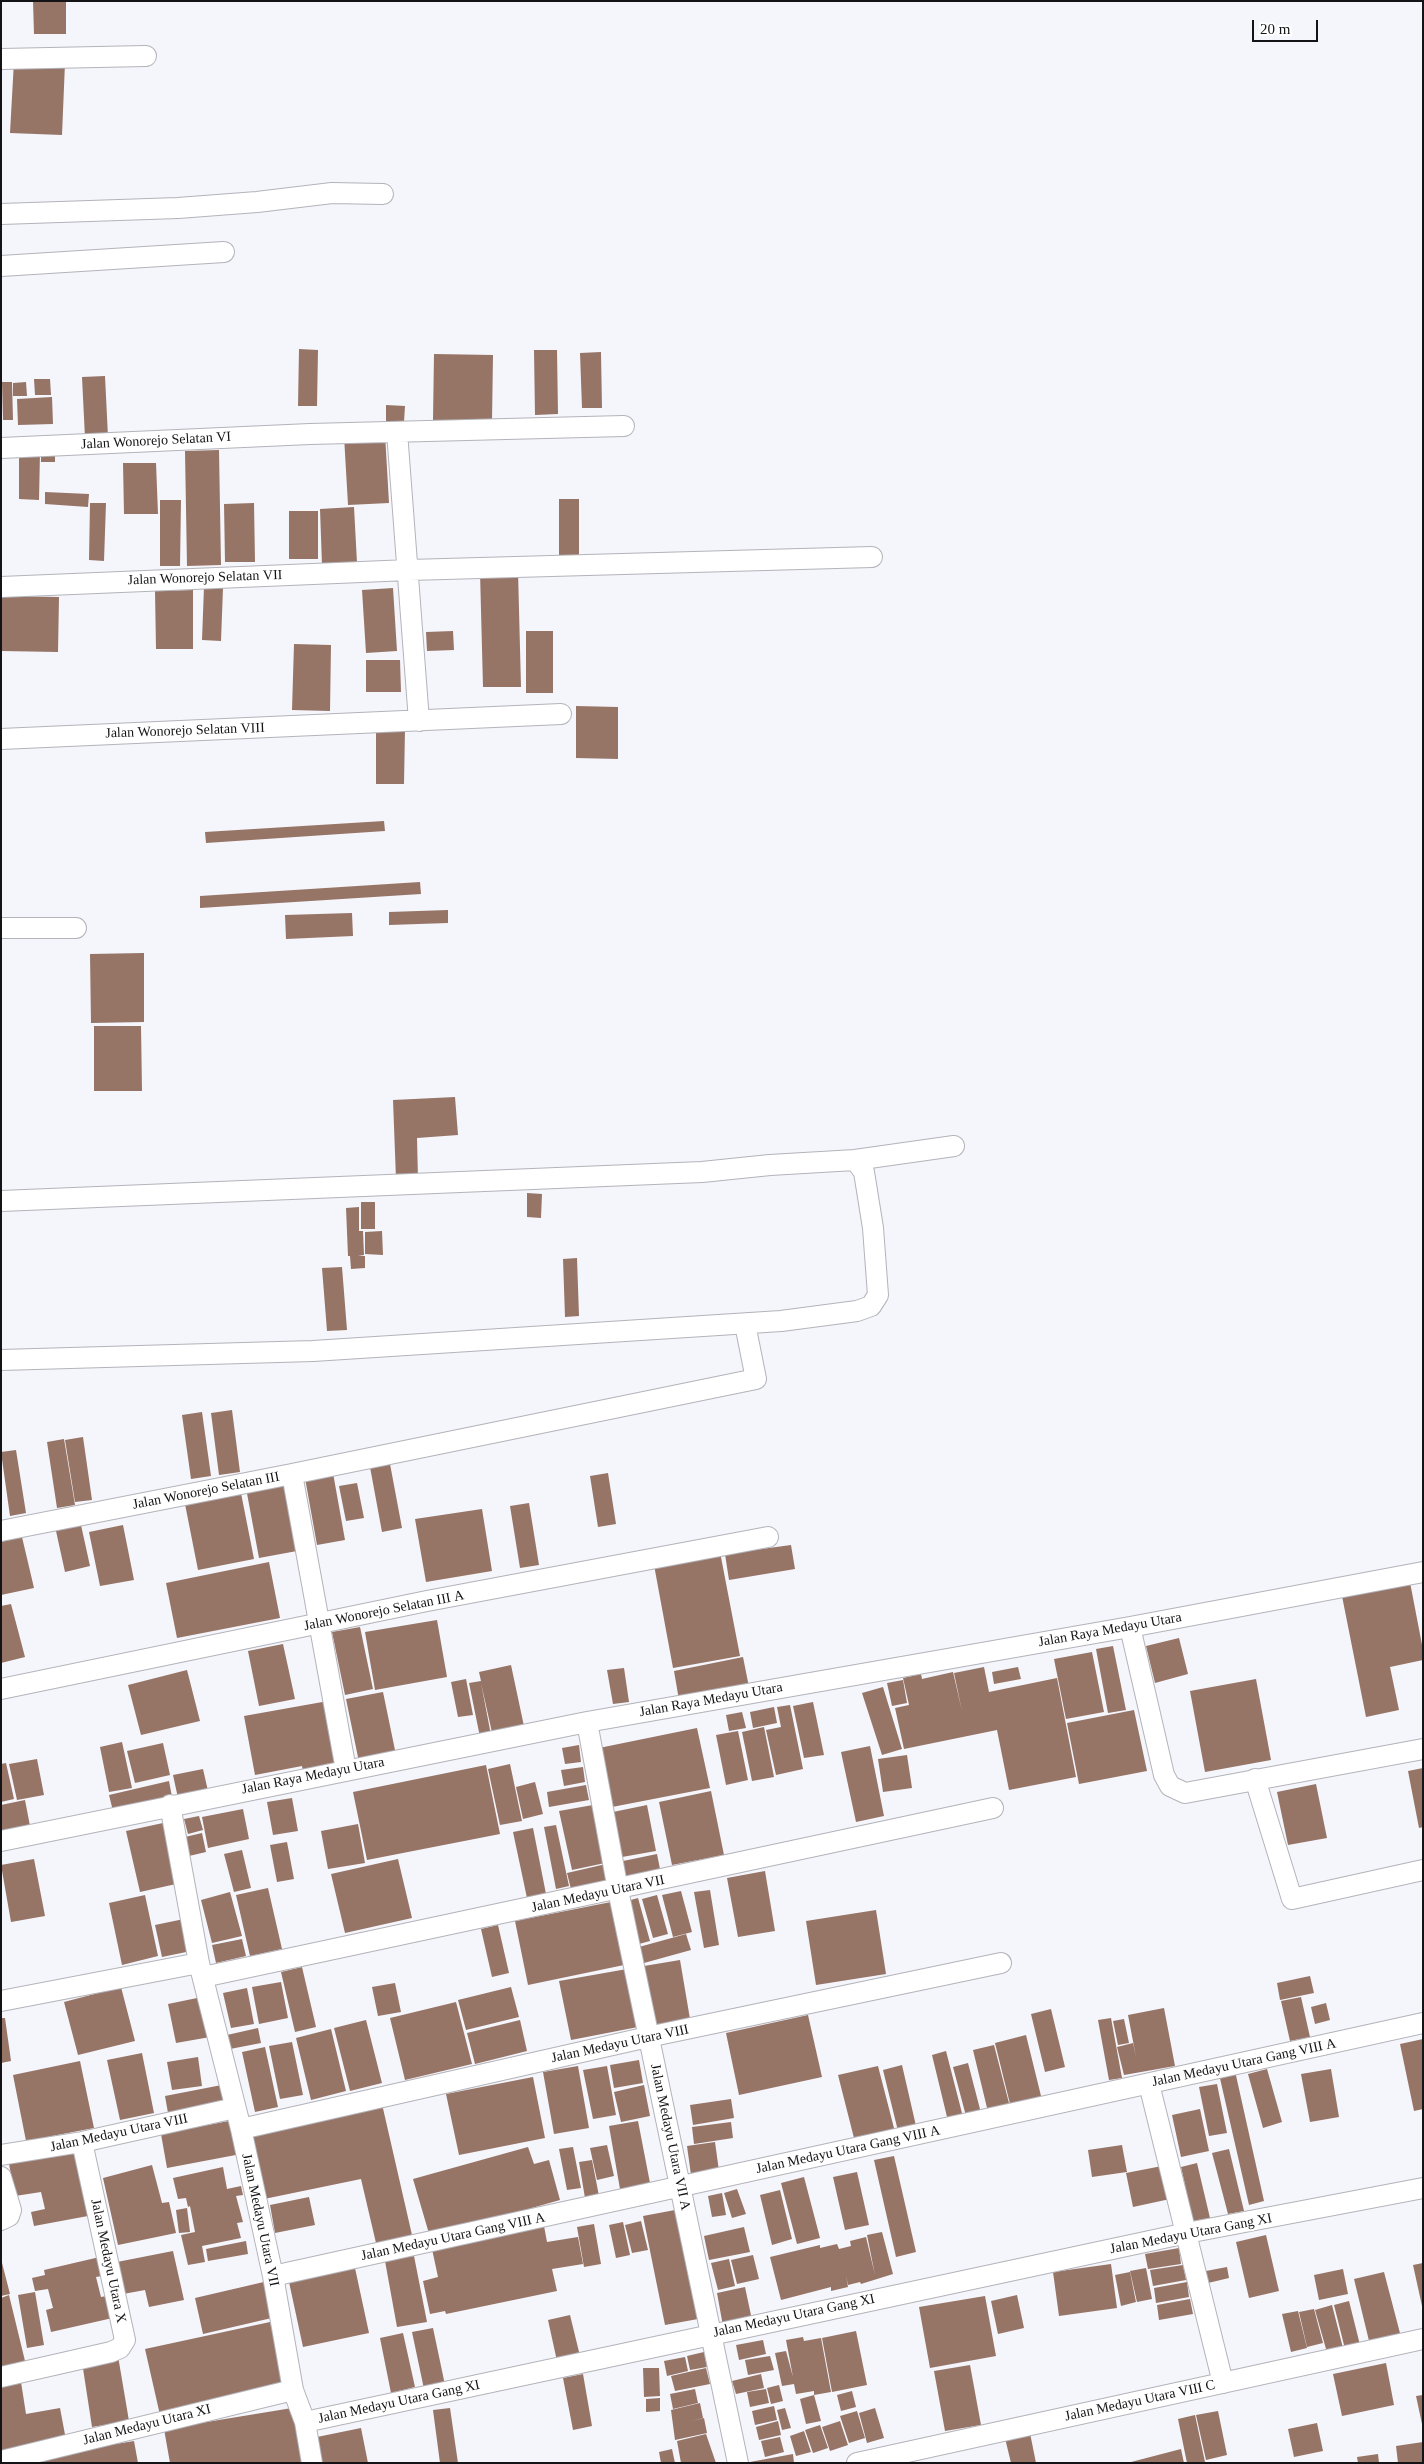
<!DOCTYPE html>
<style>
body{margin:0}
#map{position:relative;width:1424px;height:2464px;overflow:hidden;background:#f5f5fc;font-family:Georgia,serif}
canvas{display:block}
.frame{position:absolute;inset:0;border:2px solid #141416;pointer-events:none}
.scale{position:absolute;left:1252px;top:20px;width:66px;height:22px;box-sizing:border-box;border:2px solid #141416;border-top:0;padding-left:6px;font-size:15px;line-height:18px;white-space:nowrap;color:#141416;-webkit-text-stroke:4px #fff;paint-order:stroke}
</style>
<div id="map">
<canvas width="1424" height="2464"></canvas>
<div class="frame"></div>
<div class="scale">20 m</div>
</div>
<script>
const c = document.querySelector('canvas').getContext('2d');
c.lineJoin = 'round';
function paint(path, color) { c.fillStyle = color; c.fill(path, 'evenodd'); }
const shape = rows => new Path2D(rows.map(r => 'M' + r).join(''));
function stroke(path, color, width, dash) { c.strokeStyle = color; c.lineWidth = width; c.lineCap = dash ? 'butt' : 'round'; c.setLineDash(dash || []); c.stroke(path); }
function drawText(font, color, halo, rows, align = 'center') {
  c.font = font + ' Georgia,serif'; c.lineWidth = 4; c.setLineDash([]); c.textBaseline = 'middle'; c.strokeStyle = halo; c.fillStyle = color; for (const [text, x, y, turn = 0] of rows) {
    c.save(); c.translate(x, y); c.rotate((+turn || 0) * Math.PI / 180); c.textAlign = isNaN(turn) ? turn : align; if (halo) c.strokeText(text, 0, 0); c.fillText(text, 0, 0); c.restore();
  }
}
const building = shape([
 [33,1,66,1,66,34,34,34],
 [14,61,65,63,62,135,10,133],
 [299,349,318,350,317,406,298,406],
 [534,350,557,350,558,414,535,415],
 [601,352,602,408,582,408,580,353],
 [434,354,493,355,492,421,433,420],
 [105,376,108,437,85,438,82,377],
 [34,379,50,379,51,395,35,395],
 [2,382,12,382,13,420,3,420],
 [26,382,27,396,13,396,13,383],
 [52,397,53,424,18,425,17,399],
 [386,405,405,406,404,422,386,421],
 [385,434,389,503,348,505,344,436],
 [41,448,55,448,55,462,41,462],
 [219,450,221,565,187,566,185,451],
 [19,452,40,452,39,500,19,499],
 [123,463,156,463,158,514,124,514],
 [45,492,89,494,88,507,45,504],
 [559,499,579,499,579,558,559,557],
 [160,500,181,500,180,566,160,566],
 [90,503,106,503,104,561,89,560],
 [254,503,255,562,225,562,224,504],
 [354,507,357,563,322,565,320,509],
 [289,511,318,511,318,559,289,559],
 [518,571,521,687,483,687,480,572],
 [204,587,223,588,221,641,202,640],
 [393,588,397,651,366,653,362,590],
 [193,590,193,649,156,649,155,591],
 [1,596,59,597,58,652,1,651],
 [453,631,454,650,427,651,426,632],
 [526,631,553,631,553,693,526,693],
 [294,644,331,645,330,711,292,710],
 [366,660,400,660,401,692,366,692],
 [576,706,618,707,618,759,576,758],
 [376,728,405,728,404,784,376,784],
 [384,821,385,831,206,843,205,832],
 [420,882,421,894,200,908,200,896],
 [448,910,448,923,389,925,389,912],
 [352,913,353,936,286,939,285,915],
 [144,953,144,1022,91,1023,90,954],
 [94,1026,141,1026,142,1091,94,1091],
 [455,1097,458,1135,417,1138,418,1179,396,1179,393,1100],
 [527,1193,542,1194,541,1218,527,1217],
 [361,1202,375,1202,375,1229,361,1229],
 [359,1207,359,1231,363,1231,364,1255,358,1256,365,1256,365,1268,351,1269,350,1256,348,1256,346,1208],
 [382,1231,383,1255,365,1254,365,1232],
 [577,1258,579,1316,565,1317,563,1259],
 [342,1267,347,1330,327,1331,322,1268],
 [232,1410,240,1472,219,1475,211,1413],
 [202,1412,211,1476,191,1479,182,1415],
 [83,1437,92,1500,75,1502,65,1440],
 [64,1439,75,1505,57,1508,47,1442],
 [16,1450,26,1513,10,1516,1,1452],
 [390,1464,402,1528,382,1532,370,1467],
 [333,1473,345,1540,317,1545,305,1478],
 [608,1473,616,1524,598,1527,590,1476],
 [284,1481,297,1551,259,1558,246,1488],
 [357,1483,364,1518,346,1521,339,1486],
 [240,1488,254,1559,198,1570,184,1499],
 [529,1503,539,1565,520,1568,510,1506],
 [482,1509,492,1571,426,1582,415,1519],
 [81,1525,90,1566,65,1572,56,1531],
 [123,1525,134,1580,100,1586,89,1532],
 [22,1537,34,1588,1,1595,1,1542],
 [791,1545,795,1569,729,1580,725,1554],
 [720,1552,740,1656,673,1668,654,1565],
 [269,1562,280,1618,177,1638,166,1583],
 [1409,1577,1423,1650,1423,1660,1390,1667,1399,1710,1366,1717,1341,1591],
 [11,1604,25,1657,1,1663,1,1606],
 [437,1620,447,1677,375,1690,365,1632],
 [360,1627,373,1689,345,1695,332,1632],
 [1179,1638,1188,1674,1155,1683,1146,1646],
 [283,1644,295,1699,259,1706,248,1651],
 [1113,1646,1126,1710,1108,1713,1096,1649],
 [1092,1652,1104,1712,1066,1719,1054,1659],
 [743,1657,749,1687,679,1700,674,1671],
 [511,1665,525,1731,493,1737,481,1683,491,1735,480,1737,469,1683,481,1681,479,1672],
 [984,1667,989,1692,1057,1678,1076,1777,1009,1790,997,1730,904,1749,895,1708,909,1705,903,1678,921,1674,922,1679,953,1672,962,1711,954,1673],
 [1018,1667,1021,1679,994,1684,992,1672],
 [624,1668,629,1702,613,1704,607,1670],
 [187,1670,200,1721,141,1735,128,1685],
 [466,1679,473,1715,458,1717,451,1682],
 [1256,1679,1271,1760,1205,1772,1190,1691],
 [903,1680,907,1703,892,1706,887,1683],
 [883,1687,902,1749,882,1755,862,1693],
 [383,1692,396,1755,359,1762,346,1699],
 [328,1701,340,1764,303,1771,302,1766,255,1775,244,1716],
 [813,1702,824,1755,804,1758,793,1706],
 [790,1705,803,1769,776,1775,766,1730,781,1727,777,1707],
 [774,1707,777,1723,753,1728,750,1712],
 [1134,1710,1147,1771,1079,1784,1067,1723],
 [742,1712,746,1728,729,1731,726,1715],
 [764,1727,774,1777,752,1781,742,1732],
 [697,1728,710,1788,612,1807,599,1748],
 [738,1731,748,1780,726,1785,716,1735],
 [122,1742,132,1788,109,1792,100,1747],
 [163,1743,170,1775,135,1783,127,1751],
 [579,1745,581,1762,565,1764,562,1748],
 [870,1746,884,1816,856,1822,841,1752],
 [907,1755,912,1788,883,1792,878,1759],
 [37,1759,44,1795,17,1800,9,1764],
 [6,1763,14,1799,1,1802,1,1764],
 [510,1764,522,1821,500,1825,488,1769],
 [486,1765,500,1834,367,1860,353,1792],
 [583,1767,585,1782,564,1786,561,1770],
 [1423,1768,1423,1827,1419,1828,1408,1771],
 [203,1769,208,1791,178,1798,173,1775],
 [169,1781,172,1797,113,1811,109,1795],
 [535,1782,543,1814,523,1819,516,1787],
 [1316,1784,1327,1838,1288,1845,1277,1792],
 [586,1785,589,1800,549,1807,547,1792],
 [711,1791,724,1855,672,1865,659,1802],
 [292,1798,298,1831,273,1835,267,1802],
 [25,1800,30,1826,1,1832,1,1805],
 [593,1805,605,1863,572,1870,559,1811],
 [647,1805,656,1851,622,1857,613,1812],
 [243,1809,249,1839,208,1848,202,1817],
 [199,1816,203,1830,188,1834,184,1819],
 [163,1823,176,1884,140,1892,126,1831],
 [358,1824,365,1863,328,1869,321,1831],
 [556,1825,569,1886,556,1889,544,1827],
 [533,1828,546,1894,527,1898,513,1832],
 [202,1833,206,1852,189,1856,185,1837],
 [287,1842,294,1879,277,1882,270,1845],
 [242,1850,251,1888,234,1892,224,1854],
 [657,1854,660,1869,626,1876,623,1861],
 [34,1859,45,1916,11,1922,1,1865],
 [398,1859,412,1918,345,1933,331,1874],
 [606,1864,610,1880,571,1889,567,1873],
 [765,1871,775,1931,738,1937,727,1878],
 [268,1888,282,1949,250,1956,236,1895],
 [710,1890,719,1945,704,1948,694,1892],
 [681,1891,692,1932,673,1937,662,1895],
 [230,1892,242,1936,212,1943,201,1900],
 [145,1895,158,1956,122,1965,109,1903],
 [657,1895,668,1934,653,1938,642,1899],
 [638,1898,650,1941,639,1944,627,1901],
 [611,1902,624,1965,528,1985,515,1921],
 [876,1910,886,1974,816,1985,806,1921],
 [184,1919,191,1951,162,1957,155,1925],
 [498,1925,509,1973,492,1977,481,1929],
 [686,1934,691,1950,644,1963,639,1947],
 [242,1939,246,1956,216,1963,212,1945],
 [680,1960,690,2019,653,2025,644,1966],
 [302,1967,316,2027,295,2032,281,1972],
 [627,1969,638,2027,571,2040,559,1981],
 [1310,1976,1314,1993,1280,2000,1277,1983],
 [281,1982,288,2018,259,2024,252,1987],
 [395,1983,401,2012,378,2016,372,1987],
 [121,1987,135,2041,78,2055,64,2002],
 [511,1987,519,2017,466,2030,458,2000],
 [247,1988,254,2024,231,2028,223,1993],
 [202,1997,210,2037,176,2043,168,2004],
 [1301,1997,1310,2037,1290,2041,1281,2001],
 [456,2002,472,2064,405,2080,390,2018],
 [1326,2003,1330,2020,1315,2024,1311,2007],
 [1164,2008,1175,2066,1124,2075,1117,2047,1133,2043,1136,2057,1128,2015],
 [1051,2009,1065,2067,1045,2072,1031,2014],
 [808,2015,822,2077,739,2095,726,2033],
 [1,2018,5,2018,11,2061,1,2063],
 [1111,2018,1122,2078,1109,2080,1098,2020],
 [1124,2019,1129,2043,1118,2045,1113,2021],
 [366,2020,382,2083,350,2091,334,2028],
 [520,2020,527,2051,475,2064,467,2033],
 [258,2028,261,2043,230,2049,227,2035],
 [331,2029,346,2091,311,2100,296,2038],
 [1026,2035,1042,2100,1011,2108,995,2043],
 [1423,2039,1423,2109,1414,2111,1400,2044],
 [292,2042,303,2095,280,2099,269,2046],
 [994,2045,1010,2107,988,2112,973,2050],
 [265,2047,278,2107,255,2112,242,2052],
 [946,2051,963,2117,948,2121,932,2055],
 [142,2053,154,2113,120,2120,107,2060],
 [198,2057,202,2086,172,2090,167,2062],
 [639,2060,643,2083,614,2088,610,2065],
 [80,2061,94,2128,26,2141,13,2075],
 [968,2063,981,2113,966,2116,953,2067],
 [902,2065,916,2126,898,2131,883,2070],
 [578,2066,589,2128,554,2134,543,2072],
 [607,2066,616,2115,593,2119,583,2070],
 [878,2066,895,2132,855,2142,838,2075],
 [1267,2069,1282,2122,1263,2128,1248,2074],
 [1331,2069,1339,2117,1310,2122,1301,2074],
 [1235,2071,1264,2201,1249,2205,1219,2074],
 [533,2077,545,2138,459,2155,446,2094],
 [227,2084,230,2100,168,2113,165,2096],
 [1217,2084,1227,2133,1209,2136,1199,2087],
 [644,2085,650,2116,621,2122,614,2092],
 [731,2099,734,2118,693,2125,690,2105],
 [382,2104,412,2235,376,2243,361,2179,264,2199,250,2132],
 [1200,2109,1209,2151,1181,2157,1172,2115],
 [234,2120,241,2154,167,2168,161,2134],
 [638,2121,650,2183,620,2189,609,2126],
 [731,2122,733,2138,694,2144,692,2127],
 [715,2142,719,2171,691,2175,687,2146],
 [607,2145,614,2176,597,2180,590,2148],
 [1122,2145,1127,2172,1092,2177,1088,2150],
 [528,2147,534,2164,549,2160,560,2200,430,2237,413,2179],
 [573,2147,581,2188,567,2190,559,2149],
 [1229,2149,1244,2211,1228,2214,1212,2153],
 [75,2152,88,2216,34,2226,31,2212,45,2209,41,2192,15,2196,9,2164],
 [894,2156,916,2252,896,2257,874,2160],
 [592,2160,599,2196,585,2198,579,2162],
 [1197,2163,1210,2218,1193,2221,1181,2167],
 [152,2165,162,2203,169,2202,176,2233,118,2245,103,2178],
 [1162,2166,1170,2199,1133,2207,1126,2173],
 [223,2167,227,2189,241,2186,243,2195,236,2196,243,2222,237,2223,241,2238,202,2246,205,2262,188,2265,181,2235,195,2232,190,2206,188,2207,186,2198,178,2199,173,2178],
 [857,2172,869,2225,845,2230,833,2177],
 [804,2177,820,2238,797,2244,781,2183],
 [737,2189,746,2214,732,2218,724,2193],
 [780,2190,792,2239,772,2245,760,2195],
 [722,2193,726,2215,712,2217,708,2196],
 [309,2197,315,2225,275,2233,270,2205],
 [187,2208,190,2232,179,2233,176,2210],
 [675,2210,698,2319,665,2325,643,2216],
 [641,2221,648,2250,632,2253,625,2225],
 [623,2222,630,2255,616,2258,609,2225],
 [594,2224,601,2264,584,2267,577,2227],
 [544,2226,547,2242,578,2237,583,2264,552,2269,557,2291,446,2314,445,2311,430,2314,423,2281,438,2277,432,2249],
 [744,2227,750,2252,709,2260,704,2236],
 [882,2232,893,2274,861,2284,860,2282,848,2285,846,2276,848,2287,831,2291,831,2287,781,2300,770,2257,820,2245,820,2248,837,2244,839,2249,851,2246,850,2241,866,2237,875,2275,867,2235],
 [1266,2235,1279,2291,1249,2298,1236,2242],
 [246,2241,248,2254,208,2261,206,2249],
 [1179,2248,1181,2264,1148,2269,1145,2254],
 [173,2251,184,2300,149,2307,145,2290,123,2294,117,2262],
 [753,2255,759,2279,737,2284,731,2260],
 [104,2256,108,2275,96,2277,101,2297,112,2295,117,2317,51,2332,46,2310,53,2308,48,2289,35,2291,32,2278,45,2275,44,2270],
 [414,2256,427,2322,397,2327,385,2261],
 [1,2259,10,2294,1,2296],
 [729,2259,735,2286,718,2290,711,2263],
 [1423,2263,1423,2306,1422,2306,1413,2265],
 [1111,2264,1117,2308,1059,2316,1053,2272],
 [1183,2265,1186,2280,1153,2286,1150,2270],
 [1227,2267,1229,2278,1208,2283,1206,2271],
 [355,2268,369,2333,303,2347,289,2282],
 [1146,2268,1152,2299,1137,2302,1130,2271],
 [1343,2269,1348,2294,1319,2300,1314,2275],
 [1130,2272,1136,2302,1121,2306,1115,2275],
 [1384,2272,1401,2337,1370,2345,1354,2279],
 [268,2281,276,2317,203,2334,195,2298],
 [1187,2282,1189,2297,1156,2303,1154,2288],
 [745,2287,752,2320,723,2326,717,2293],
 [35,2292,44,2345,27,2348,18,2295],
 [9,2295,25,2361,1,2367,1,2298],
 [1017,2295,1024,2328,998,2334,991,2301],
 [985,2296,996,2356,930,2368,919,2307],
 [1190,2299,1193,2314,1159,2320,1157,2305],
 [1349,2301,1360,2345,1345,2349,1334,2305],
 [1332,2305,1344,2352,1328,2356,1315,2310],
 [1314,2309,1323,2343,1307,2347,1299,2312],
 [1298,2311,1307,2348,1291,2352,1282,2314],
 [570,2315,580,2356,557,2361,548,2320],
 [270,2322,285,2385,160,2415,145,2349],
 [433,2328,445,2385,424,2389,412,2332],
 [856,2331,867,2385,832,2392,822,2338],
 [403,2333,415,2387,391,2393,380,2338],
 [803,2337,804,2341,821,2338,831,2392,814,2395,814,2391,796,2394,794,2384,782,2386,775,2353,786,2351,793,2377,786,2340],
 [763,2340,766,2354,739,2360,736,2345],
 [704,2352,707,2367,690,2370,687,2356],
 [118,2356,129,2421,92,2427,82,2362],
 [770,2356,774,2370,748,2375,745,2360],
 [685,2357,688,2371,667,2376,664,2361],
 [1386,2363,1394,2405,1342,2416,1333,2374],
 [970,2365,981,2425,945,2431,934,2371],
 [643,2368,659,2368,660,2396,644,2397],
 [706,2368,710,2384,675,2391,671,2376],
 [583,2374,592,2426,573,2430,563,2378],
 [761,2374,764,2388,736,2394,732,2381],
 [21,2382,26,2414,60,2408,66,2440,1,2451,1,2385],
 [779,2385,783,2401,771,2404,767,2388],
 [695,2389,698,2403,673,2409,670,2394],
 [766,2389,769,2403,750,2407,747,2392],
 [852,2391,856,2407,841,2411,837,2395],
 [814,2395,821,2421,806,2424,800,2399],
 [1423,2395,1423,2424,1422,2424,1416,2396],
 [660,2398,660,2411,646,2412,646,2399],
 [700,2403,703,2418,692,2421,704,2418,707,2433,675,2440,671,2410],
 [774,2406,777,2420,755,2425,752,2411],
 [292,2408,304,2463,170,2463,164,2429],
 [450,2408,458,2463,440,2463,433,2410],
 [785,2408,791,2428,782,2430,777,2410],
 [875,2408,884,2438,867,2443,859,2413],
 [857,2411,865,2438,849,2443,840,2416],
 [1218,2411,1227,2455,1206,2460,1196,2415],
 [1195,2415,1205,2462,1204,2463,1187,2463,1178,2419],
 [778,2421,781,2435,759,2440,756,2427],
 [840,2421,848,2445,830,2451,822,2427],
 [1317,2423,1323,2451,1294,2457,1288,2429],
 [820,2425,828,2448,813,2453,805,2430],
 [361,2428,368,2463,322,2463,317,2437],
 [804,2431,811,2452,796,2456,790,2436],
 [1030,2433,1036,2463,1011,2463,1005,2438],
 [706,2434,716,2463,681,2463,677,2441],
 [780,2437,784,2452,765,2457,761,2441],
 [134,2441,138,2463,31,2463,68,2452],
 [1423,2442,1423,2463,1398,2463,1396,2446],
 [672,2449,675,2463,661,2463,659,2452],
 [1181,2449,1184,2463,1131,2463,1131,2462],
 [793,2454,794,2463,750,2463,750,2462],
 [1378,2454,1379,2463,1358,2463,1357,2457]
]);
const street = shape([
 [1,59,146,56],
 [1,214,178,208,257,202,332,193,383,194],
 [1,266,224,252],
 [397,432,419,721],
 [1,448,310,434,624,426],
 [1,587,409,570,872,557],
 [1,739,561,714],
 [1,928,76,928],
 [1,1201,702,1172,770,1165,855,1160,954,1146],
 [1,1360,313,1351,781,1321,857,1311,871,1306,878,1295,873,1228,864,1172,855,1160],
 [292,1474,756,1379,745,1324],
 [1,1531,292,1474,346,1770],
 [1130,1627,1164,1775,1170,1786,1185,1793,1423,1749],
 [1,1689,427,1601,768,1537],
 [587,1722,618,1890,738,2463],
 [1255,1779,1292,1899,1423,1870],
 [170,1805,199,1963,241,2129,273,2276,293,2390,305,2422,312,2463],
 [1,1841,587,1722,1130,1627,1423,1572],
 [203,1977,993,1808],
 [1,2001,199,1963],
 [1149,2084,1223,2383],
 [241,2129,648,2037,1001,1963],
 [1,2155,82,2142,235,2108],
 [1,2177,11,2210,9,2216,1,2220],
 [273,2276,1423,2023],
 [1,2377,111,2352,120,2348,125,2340,82,2142],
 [305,2422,1187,2233,1423,2188],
 [1,2461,293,2390],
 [857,2463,1423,2339]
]);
const streetNames = [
 ["Jalan Wonorejo Selatan VI",156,441,-3],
 ["Jalan Wonorejo Selatan VII",205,578,-2],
 ["Jalan Wonorejo Selatan VIII",185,731,-2],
 ["Jalan Wonorejo Selatan III",206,1491,-11],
 ["Jalan Wonorejo Selatan III A",384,1611,-11],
 ["Jalan Raya Medayu Utara",1110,1630,-10],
 ["Jalan Raya Medayu Utara",711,1700,-10],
 ["Jalan Raya Medayu Utara",313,1776,-11],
 ["Jalan Medayu Utara VII",598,1894,-12],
 ["Jalan Medayu Utara VIII",620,2044,-12],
 ["Jalan Medayu Utara Gang VIII A",1244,2063,-12],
 ["Jalan Medayu Utara VIII",119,2133,-12],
 ["Jalan Medayu Utara VII A",670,2137,78],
 ["Jalan Medayu Utara Gang VIII A",848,2150,-12],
 ["Jalan Medayu Utara VII",260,2220,78],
 ["Jalan Medayu Utara Gang XI",1191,2234,-11],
 ["Jalan Medayu Utara Gang VIII A",453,2237,-12],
 ["Jalan Medayu Utara X",108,2261,78],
 ["Jalan Medayu Utara Gang XI",794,2316,-12],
 ["Jalan Medayu Utara VIII C",1140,2401,-12],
 ["Jalan Medayu Utara Gang XI",399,2402,-12],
 ["Jalan Medayu Utara XI",147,2425,-14]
];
paint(building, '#967466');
stroke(street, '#b3b3ba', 22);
stroke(street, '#fff', 20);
drawText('14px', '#141416', '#fff', streetNames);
</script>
